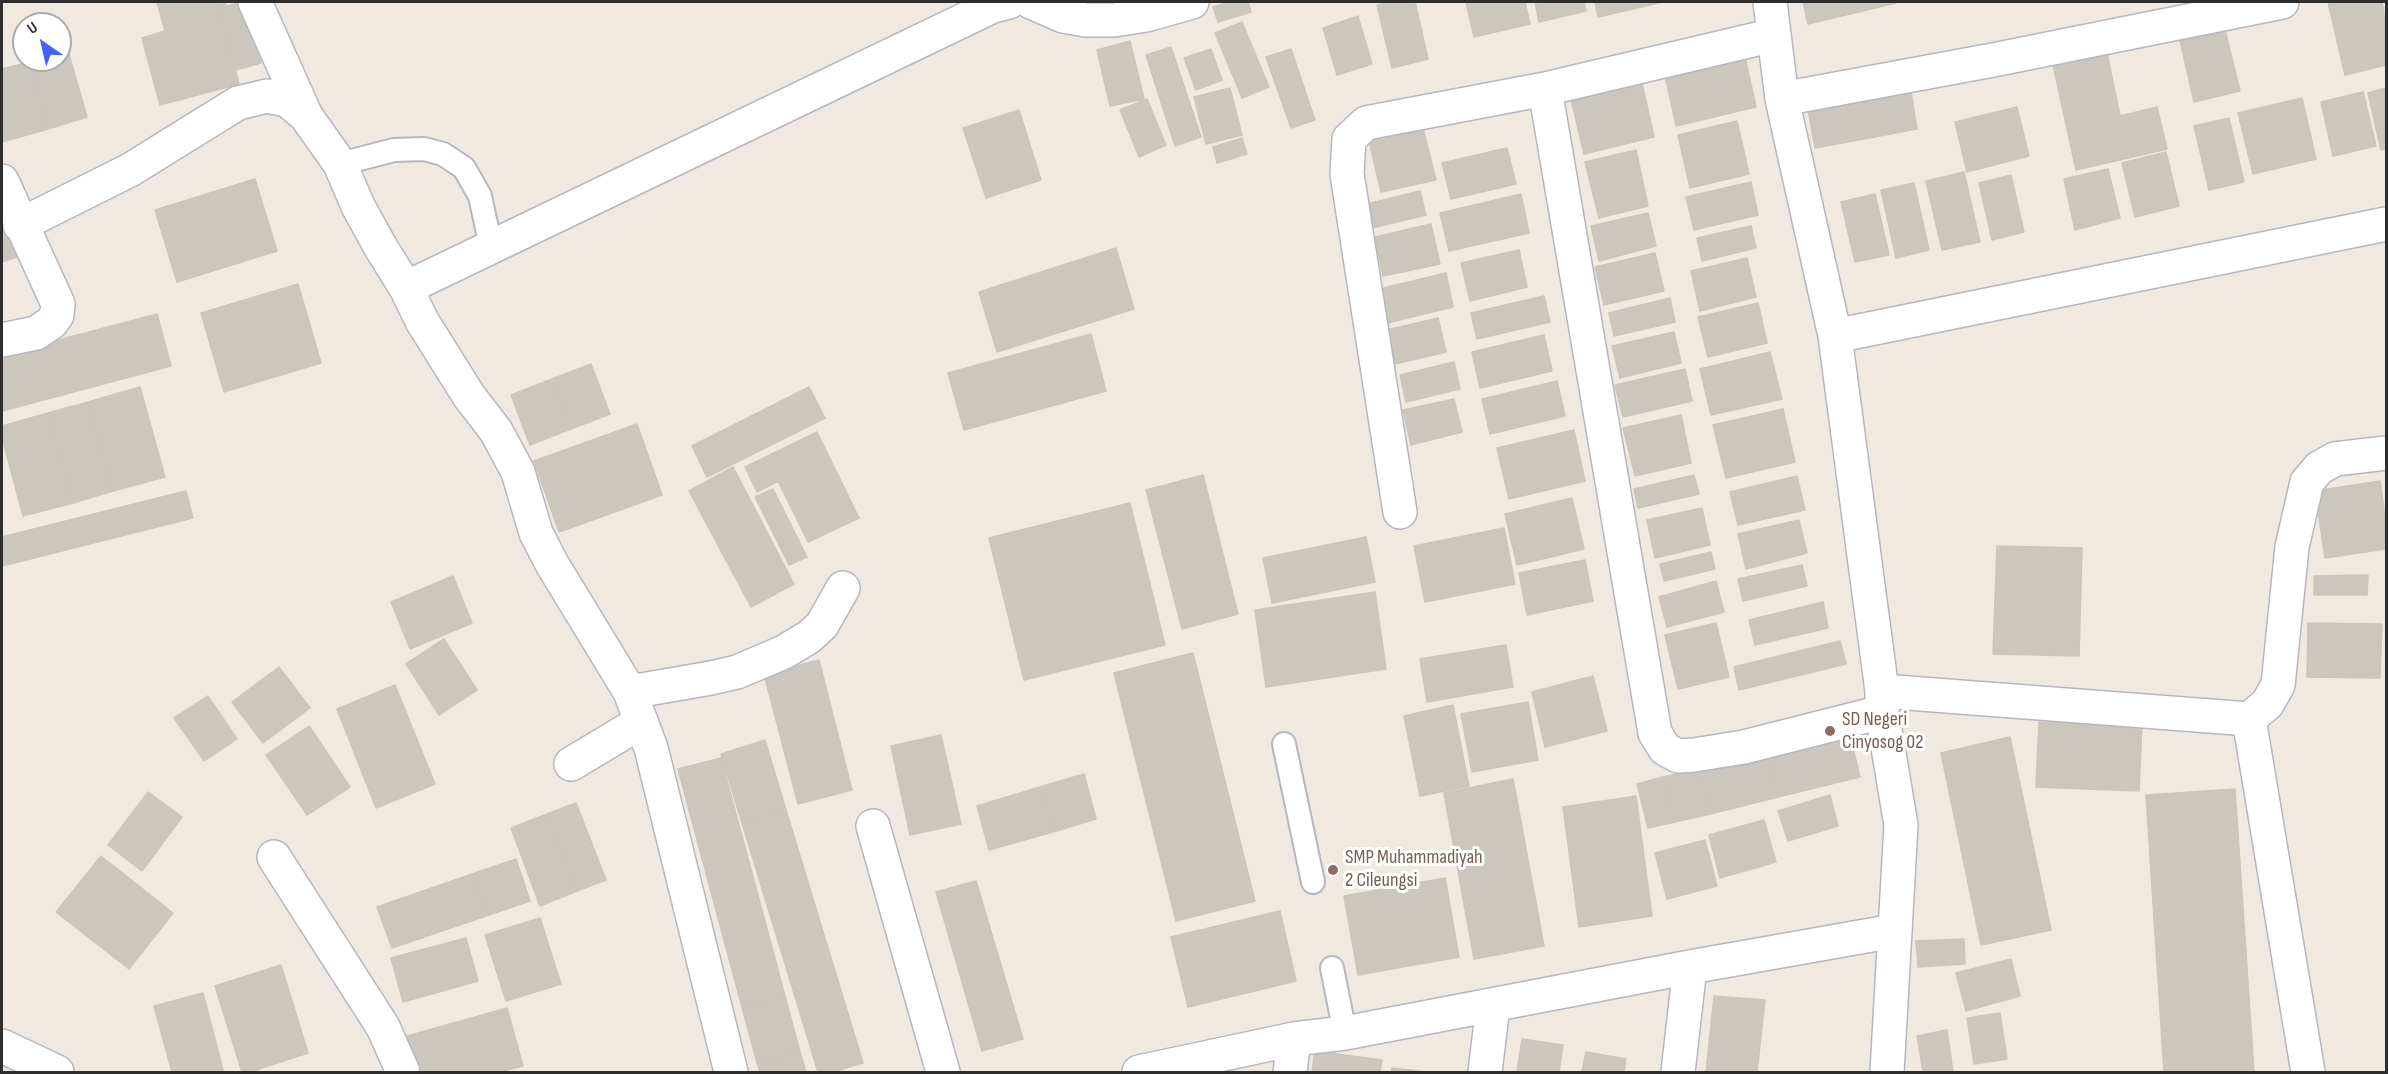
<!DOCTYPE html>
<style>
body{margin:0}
#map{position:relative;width:2388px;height:1074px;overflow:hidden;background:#efe9e1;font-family:"Sofia Sans Condensed",sans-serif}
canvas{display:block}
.frame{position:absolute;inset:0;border:3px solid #2e2e2e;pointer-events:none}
.north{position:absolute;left:12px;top:12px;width:60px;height:60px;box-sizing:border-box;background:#fff;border:2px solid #ababab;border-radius:50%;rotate:326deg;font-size:16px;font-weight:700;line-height:24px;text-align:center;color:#2e2e2e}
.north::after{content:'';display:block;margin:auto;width:21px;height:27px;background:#4264fb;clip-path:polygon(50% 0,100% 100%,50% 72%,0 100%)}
</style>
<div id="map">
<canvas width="2388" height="1074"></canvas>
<div class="frame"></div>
<div class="north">U</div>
</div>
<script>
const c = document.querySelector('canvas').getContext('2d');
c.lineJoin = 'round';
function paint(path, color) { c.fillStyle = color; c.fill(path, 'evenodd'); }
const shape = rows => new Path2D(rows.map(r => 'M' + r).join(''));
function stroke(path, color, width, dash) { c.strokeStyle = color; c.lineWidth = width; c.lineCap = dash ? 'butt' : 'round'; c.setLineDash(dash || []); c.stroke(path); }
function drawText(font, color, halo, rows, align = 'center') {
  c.font = font + ' "Sofia Sans Condensed",sans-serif'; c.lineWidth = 6; c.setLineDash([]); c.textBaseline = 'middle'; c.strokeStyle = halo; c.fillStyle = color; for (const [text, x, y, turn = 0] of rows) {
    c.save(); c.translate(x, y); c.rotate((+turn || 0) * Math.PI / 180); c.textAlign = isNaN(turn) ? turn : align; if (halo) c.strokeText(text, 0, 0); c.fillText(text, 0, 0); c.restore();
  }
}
const building = shape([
 [157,2,225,2,226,6,219,8,239,84,160,105,142,38,165,31,157,2],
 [243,2,261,63,235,70,219,8,243,2],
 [1230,2,1248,2,1251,12,1218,22,1213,7,1230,2],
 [1393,2,1415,2,1428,59,1392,68,1377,5,1393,2],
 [1466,2,1525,2,1530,24,1474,37,1466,2],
 [1535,2,1584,2,1586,11,1539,22,1535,2],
 [1595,2,1663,2,1598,17,1595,2],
 [1803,2,1895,2,1896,3,1808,24,1803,2],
 [2328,2,2382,2,2386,22,2386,65,2345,75,2328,2],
 [1358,16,1372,64,1337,75,1323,28,1358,16],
 [1242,22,1269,87,1242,98,1215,33,1242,22],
 [2225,30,2240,91,2194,102,2180,40,2225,30],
 [1130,41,1144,99,1110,106,1097,50,1130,41],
 [1171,47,1201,137,1175,146,1146,55,1171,47],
 [2106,48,2120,116,2157,107,2167,149,2076,170,2052,60,2106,48],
 [1211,49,1222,80,1196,90,1184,58,1211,49],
 [1291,49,1315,120,1291,128,1266,57,1291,49],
 [68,51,87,117,48,129,30,62,60,60,60,53,68,51],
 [1745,57,1756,107,1676,126,1665,75,1745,57],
 [30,62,48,129,2,142,2,69,30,62],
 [1641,79,1654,137,1584,154,1570,95,1641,79],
 [1910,85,1917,129,1815,148,1807,104,1910,85],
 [1230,88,1242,135,1206,144,1194,97,1230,88],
 [2386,88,2386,149,2381,150,2368,93,2386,88],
 [2363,92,2376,146,2333,156,2321,102,2363,92],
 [2302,98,2316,159,2253,174,2238,113,2302,98],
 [1147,99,1166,145,1139,157,1120,110,1147,99],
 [2017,107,2029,156,1967,172,1955,122,2017,107],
 [1019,110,1041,180,986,198,963,128,1019,110],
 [2229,118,2244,182,2209,190,2194,126,2229,118],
 [1421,120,1436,180,1381,192,1367,132,1421,120],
 [1737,121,1749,174,1690,188,1678,135,1737,121],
 [1242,138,1247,154,1217,163,1213,147,1242,138],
 [1507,148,1516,184,1451,199,1442,163,1507,148],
 [1636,150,1648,206,1599,218,1585,162,1636,150],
 [2166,152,2179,206,2135,217,2122,163,2166,152],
 [2108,169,2120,218,2075,230,2064,179,2108,169],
 [1964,172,1980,242,1942,250,1926,181,1964,172],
 [2011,175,2024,232,1992,240,1979,183,2011,175],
 [255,179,277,251,177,282,155,210,255,179],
 [1751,182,1758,215,1694,230,1686,197,1751,182],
 [1914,183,1929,250,1896,258,1881,190,1914,183],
 [1420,191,1426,215,1368,229,1363,205,1420,191],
 [1521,194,1529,233,1449,251,1440,213,1521,194],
 [1875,194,1889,255,1855,262,1841,202,1875,194],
 [2,204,17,257,2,262,2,204],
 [1648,213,1656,246,1599,261,1591,226,1648,213],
 [1431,224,1440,264,1383,276,1375,237,1431,224],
 [1751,226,1756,248,1702,261,1697,238,1751,226],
 [1116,248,1134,309,997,352,979,292,1116,248],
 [1519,250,1527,287,1470,301,1461,263,1519,250],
 [1655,253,1664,291,1604,305,1595,267,1655,253],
 [1747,258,1756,297,1700,311,1691,271,1747,258],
 [1446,273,1453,307,1383,324,1375,290,1446,273],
 [298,284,321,363,224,392,201,313,298,284],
 [1544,296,1550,322,1477,339,1471,313,1544,296],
 [1670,298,1675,322,1614,336,1609,313,1670,298],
 [1758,303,1767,343,1708,357,1698,317,1758,303],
 [157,314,171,366,2,411,2,355,157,314],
 [1438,318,1446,352,1395,364,1387,330,1438,318],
 [1674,332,1681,363,1620,378,1612,346,1674,332],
 [1091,334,1106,391,964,430,948,373,1091,334],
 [1544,335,1552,371,1480,388,1472,352,1544,335],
 [1770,352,1782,399,1711,415,1700,369,1770,352],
 [1454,362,1460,389,1406,402,1400,375,1454,362],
 [591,364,610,414,571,429,552,379,591,364],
 [1685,369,1692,401,1623,417,1615,385,1685,369],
 [552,379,571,429,530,445,511,395,552,379],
 [1557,381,1565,416,1490,434,1482,399,1557,381],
 [140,387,165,477,113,491,88,402,140,387],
 [809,387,825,418,707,477,692,446,809,387],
 [1454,399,1462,432,1411,445,1403,410,1454,399],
 [88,402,113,491,73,503,48,413,88,402],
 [1783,409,1795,462,1726,478,1713,425,1783,409],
 [48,413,73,503,23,516,2,437,2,426,48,413],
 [1681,415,1691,463,1635,476,1623,428,1681,415],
 [637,424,662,495,559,532,534,461,637,424],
 [1574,430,1585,481,1509,499,1497,448,1574,430],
 [817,432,859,518,808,542,778,481,757,492,745,467,817,432],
 [733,467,794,584,751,607,689,491,733,467],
 [1203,475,1238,614,1182,629,1146,490,1203,475],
 [1694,475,1699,494,1638,508,1634,489,1694,475],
 [1797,476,1805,510,1738,525,1730,492,1797,476],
 [2380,481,2386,523,2386,549,2325,558,2315,491,2380,481],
 [773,489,807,557,789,565,755,497,773,489],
 [186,491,193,518,2,566,2,537,186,491],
 [1572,498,1584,549,1517,565,1505,514,1572,498],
 [1130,503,1165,645,1024,680,989,538,1130,503],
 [1702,508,1710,545,1655,558,1647,520,1702,508],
 [1799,520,1807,553,1746,569,1738,534,1799,520],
 [1504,528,1515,584,1425,602,1414,546,1504,528],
 [1366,537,1375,582,1272,603,1263,558,1366,537],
 [1997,546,2082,548,2079,656,1993,654,1997,546],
 [1711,552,1715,569,1664,581,1660,564,1711,552],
 [1585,560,1593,601,1527,615,1519,573,1585,560],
 [1802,565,1807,586,1743,601,1738,579,1802,565],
 [2368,575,2367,595,2314,595,2314,576,2368,575],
 [453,576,472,623,410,649,391,602,453,576],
 [1716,581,1724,612,1667,627,1659,597,1716,581],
 [1375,592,1386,669,1266,687,1255,610,1375,592],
 [1823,602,1828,628,1755,645,1749,620,1823,602],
 [1716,623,1729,677,1678,689,1665,635,1716,623],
 [2308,623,2382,624,2380,678,2307,677,2308,623],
 [444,639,477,690,439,715,406,664,444,639],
 [1840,641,1846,664,1739,690,1734,667,1840,641],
 [1506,645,1513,687,1427,702,1420,659,1506,645],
 [1193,653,1255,901,1176,921,1114,673,1193,653],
 [819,660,852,790,798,804,764,674,819,660],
 [279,667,310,708,263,743,232,702,279,667],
 [1593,676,1607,731,1545,747,1532,692,1593,676],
 [395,685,435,784,376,808,337,709,395,685],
 [208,696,237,739,204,761,174,718,208,696],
 [1528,702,1538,760,1472,772,1461,714,1528,702],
 [1453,705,1469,786,1420,796,1404,716,1453,705],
 [2039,722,2142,725,2139,791,2036,787,2039,722],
 [309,726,350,787,307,815,266,755,309,726],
 [1848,727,1860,777,1778,797,1766,747,1848,727],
 [941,735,961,824,910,835,891,746,941,735],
 [2010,737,2051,930,1981,945,1941,753,2010,737],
 [765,740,786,810,742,823,721,754,765,740],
 [1767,752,1778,797,1710,814,1700,769,1767,752],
 [721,758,785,996,742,1007,678,769,721,758],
 [1700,769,1710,814,1675,822,1663,777,1700,769],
 [1084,774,1096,819,1053,832,1040,787,1084,774],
 [1663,777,1675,822,1648,828,1637,784,1663,777],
 [1513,779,1544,946,1474,959,1444,793,1513,779],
 [1040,787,1053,832,989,850,977,806,1040,787],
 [2235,789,2254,1072,2164,1072,2146,795,2235,789],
 [148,792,182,817,142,871,108,845,148,792],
 [1830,795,1838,826,1788,841,1778,811,1830,795],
 [1636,796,1652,916,1579,927,1563,807,1636,796],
 [576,803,606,880,577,891,547,814,576,803],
 [786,810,863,1063,832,1072,818,1072,742,823,786,810],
 [547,814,577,891,540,906,511,828,547,814],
 [1764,820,1776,862,1720,878,1709,835,1764,820],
 [1705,840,1717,886,1667,899,1655,853,1705,840],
 [101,856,173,913,129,969,56,912,101,856],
 [516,859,530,901,486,916,472,874,516,859],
 [472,874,486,916,392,948,377,907,472,874],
 [1445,878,1459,957,1358,975,1344,896,1445,878],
 [976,881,1023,1039,982,1051,936,892,976,881],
 [1280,911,1296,981,1188,1007,1171,937,1280,911],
 [540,918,561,984,506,1001,485,935,540,918],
 [466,938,478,981,403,1002,391,958,466,938],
 [1964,939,1965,964,1918,967,1916,941,1964,939],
 [2011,959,2020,996,1966,1011,1956,973,2011,959],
 [281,965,308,1053,250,1072,242,1072,215,986,281,965],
 [203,993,223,1070,216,1072,172,1072,154,1006,203,993],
 [785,996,800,1052,757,1063,742,1007,785,996],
 [1714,996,1765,1000,1757,1072,1706,1072,1714,996],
 [507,1008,523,1066,499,1072,414,1072,404,1037,507,1008],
 [2000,1013,2007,1059,1974,1064,1967,1018,2000,1013],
 [1947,1030,1953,1072,1923,1072,1917,1036,1947,1030],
 [1522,1039,1563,1045,1559,1072,1517,1072,1522,1039],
 [1315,1051,1382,1060,1380,1072,1312,1072,1315,1051],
 [800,1052,806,1072,760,1072,757,1063,800,1052],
 [1586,1052,1626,1059,1624,1072,1582,1072,1586,1052],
 [1392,1068,1427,1072,1391,1072,1392,1068]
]);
const service = shape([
 [340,164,394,150,424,149,443,154,464,168,480,196,491,247],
 [1284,744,1313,882],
 [1332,968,1345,1033]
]);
const minor = shape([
 [255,2,306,116],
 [1031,2,1063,16,1086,20,1114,20,1146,15,1192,2],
 [1770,2,1782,99,1835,336,1882,691,1882,712,1901,825,1887,1072],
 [1545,89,1655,733,1665,749,1678,756,1694,755,1744,747,1882,712],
 [1782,99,1993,60,2282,2],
 [2,181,58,304,57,315,51,323,36,333,2,340],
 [20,225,130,170,238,103,267,96,287,100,306,116,340,164,358,206,380,246,406,288],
 [1835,336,2386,224],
 [1400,512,1347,174,1349,139,1366,123,1545,89,1774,35],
 [1882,691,2249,719,2267,704,2278,685,2292,547,2307,482,2319,468,2335,459,2386,453],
 [630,692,711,678,737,672,784,652,809,637,822,625,843,588],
 [2249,719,2308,1072],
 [571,764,641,722],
 [873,826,943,1072],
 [274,857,383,1027,403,1072],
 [2,1046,57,1072],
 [731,1072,651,748,630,692,552,564,536,533,518,472,496,431,469,396,422,321,406,288,993,6,1009,2],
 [1139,1072,1294,1039,1345,1033,1690,967,1894,931],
 [1290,1072,1294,1039],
 [1485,1072,1493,1006],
 [1678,1072,1690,967]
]);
const markers = [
 [1830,731,6,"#8d6e63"],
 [1333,870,6,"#8d6e63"]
];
const educationNames = [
 ["SD Negeri",1842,720],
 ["Cinyosog 02",1842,743],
 ["SMP Muhammadiyah",1345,858],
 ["2 Cileungsi",1345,881]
];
paint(building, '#cbc7bf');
stroke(building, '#cbc5ba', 1.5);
stroke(service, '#b4b7c1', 26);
stroke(minor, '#b4b7c1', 36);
stroke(service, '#fff', 22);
stroke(minor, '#fff', 33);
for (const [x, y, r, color] of markers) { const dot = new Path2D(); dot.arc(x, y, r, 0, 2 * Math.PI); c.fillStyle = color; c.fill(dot); stroke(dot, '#fff', 2); }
drawText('20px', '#785e54', '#fff', educationNames, 'left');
</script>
